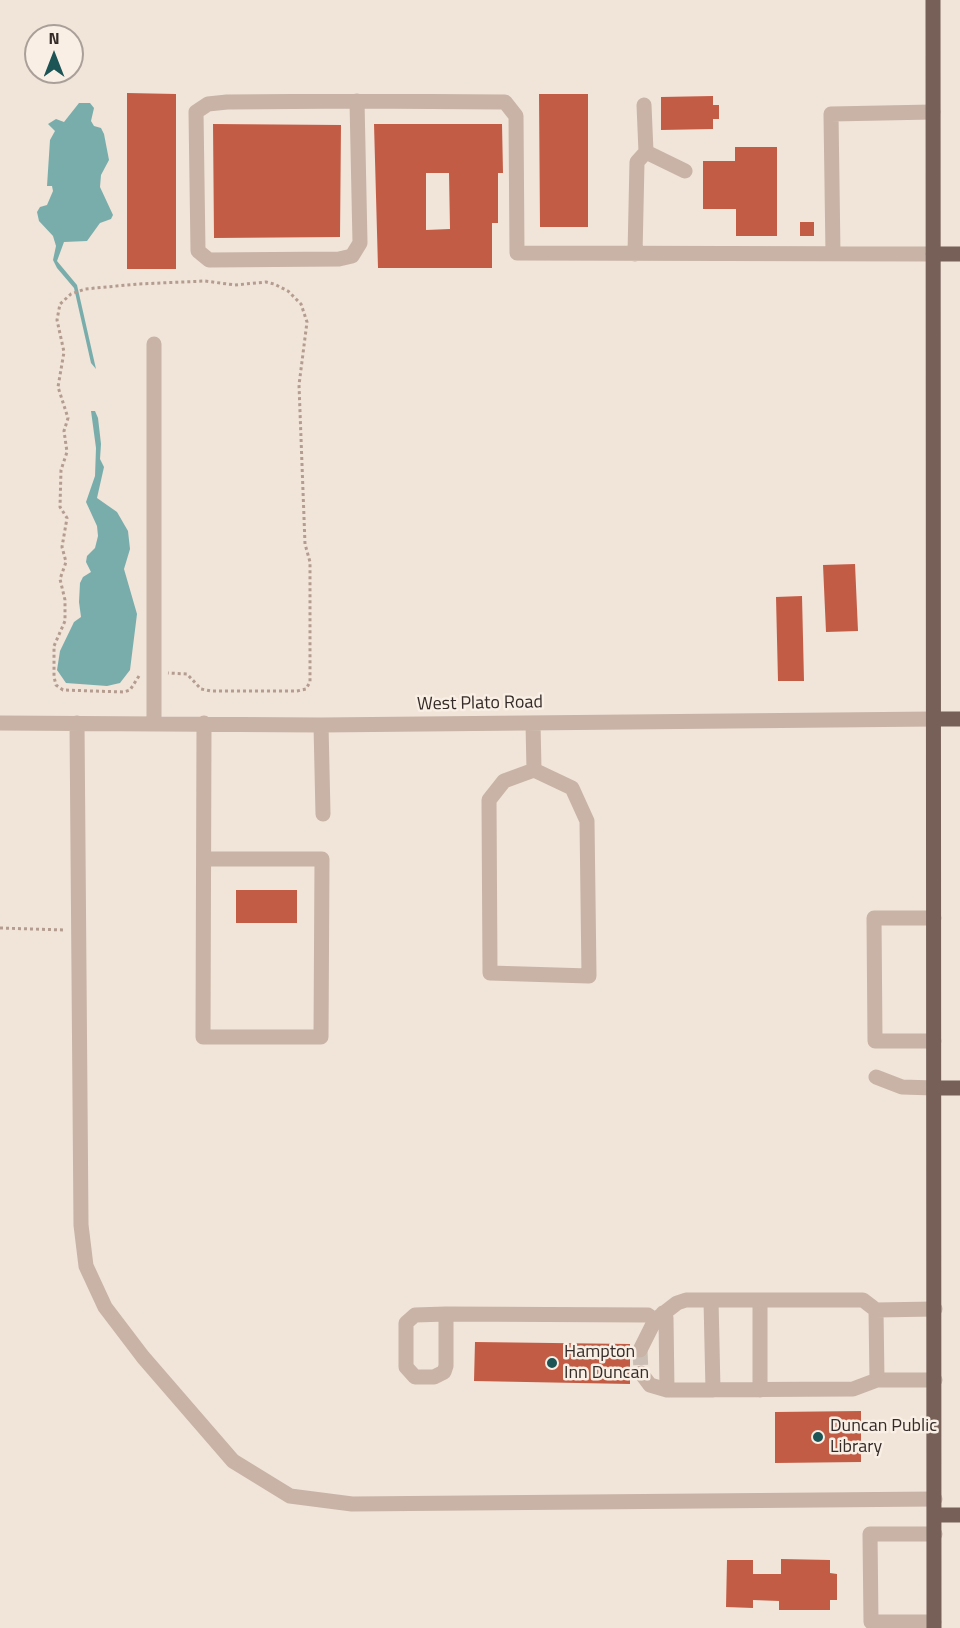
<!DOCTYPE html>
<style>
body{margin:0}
#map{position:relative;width:960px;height:1628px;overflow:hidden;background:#f1e4d9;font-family:"Titillium Web",sans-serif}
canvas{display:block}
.north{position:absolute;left:24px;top:24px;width:60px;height:60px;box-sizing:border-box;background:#f9efe5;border:2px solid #aaa099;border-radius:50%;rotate:0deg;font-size:16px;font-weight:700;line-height:24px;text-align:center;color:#342a27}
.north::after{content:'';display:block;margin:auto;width:21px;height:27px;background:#1d5455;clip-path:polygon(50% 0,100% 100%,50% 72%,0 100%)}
</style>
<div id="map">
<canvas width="960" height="1628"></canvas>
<div class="north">N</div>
</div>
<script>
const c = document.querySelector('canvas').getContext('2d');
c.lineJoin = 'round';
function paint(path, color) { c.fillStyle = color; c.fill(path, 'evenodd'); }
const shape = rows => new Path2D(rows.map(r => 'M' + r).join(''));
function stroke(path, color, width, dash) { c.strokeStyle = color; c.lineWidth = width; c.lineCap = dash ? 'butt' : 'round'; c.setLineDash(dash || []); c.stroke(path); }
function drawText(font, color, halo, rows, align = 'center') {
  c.font = font + ' "Titillium Web",sans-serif'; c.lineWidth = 5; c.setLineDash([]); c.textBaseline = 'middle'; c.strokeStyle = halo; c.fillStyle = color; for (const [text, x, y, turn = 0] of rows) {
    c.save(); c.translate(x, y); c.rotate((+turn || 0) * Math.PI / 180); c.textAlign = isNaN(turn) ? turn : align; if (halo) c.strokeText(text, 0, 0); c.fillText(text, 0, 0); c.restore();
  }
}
const water = shape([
 [79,103,90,103,94,108,91,121,94,126,101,128,104,134,109,160,101,175,100,187,113,215,111,219,100,223,87,241,64,242,57,261,77,285,96,369,91,363,74,288,57,268,53,260,56,246,53,236,39,221,37,212,40,207,47,205,53,191,52,186,47,186,50,140,55,131,48,124,56,119,64,122],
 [91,411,95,411,98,418,101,444,100,459,104,467,97,498,117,512,128,531,130,549,124,569,137,614,130,670,120,683,107,686,66,683,57,670,60,651,74,622,81,617,79,602,80,583,83,577,91,572,86,562,87,556,95,548,98,536,97,526,86,502,95,476,96,448]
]);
const building = shape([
 [127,93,176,94,176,269,127,269],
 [539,94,588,94,588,227,540,227],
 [713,96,713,105,719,105,719,119,713,119,713,129,661,130,661,97],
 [213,124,341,125,340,237,214,238],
 [374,124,502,124,503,173,498,173,498,223,492,223,492,268,378,268],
 [426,173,449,173,450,229,426,230],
 [735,147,777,147,777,236,736,236,736,209,703,209,703,161,735,161],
 [800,222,814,222,814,236,800,236],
 [855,564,858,631,826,632,823,565],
 [802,596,804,681,778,681,776,597],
 [236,890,297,890,297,923,236,923],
 [475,1342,630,1344,630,1384,474,1381],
 [861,1411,861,1462,775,1463,775,1412],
 [781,1559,830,1560,830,1573,837,1574,837,1600,830,1600,830,1610,779,1610,779,1601,753,1600,753,1608,726,1607,727,1560,753,1560,753,1574,781,1574]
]);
const minorTunnel = shape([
 [640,1350,641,1373]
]);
const path = shape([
 [139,676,130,690,124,692,63,690,56,685,54,677,54,646,65,621,65,600,60,579,66,562,62,547,67,518,60,507,61,470,67,452,64,431,68,418,58,387,64,352,57,320,60,304,71,294,85,289,138,284,205,281,235,285,266,282,274,284,288,291,301,304,307,322,299,385,305,544,310,562,310,682,306,689,297,691,211,691,201,689,187,674,168,673],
 [0,928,64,930]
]);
const minor = shape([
 [357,101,360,243,352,256,339,259,209,260,198,251,196,112,208,104,227,102,357,101,505,102,516,116,517,253,933,254],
 [644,105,646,152],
 [635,254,637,162,646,152,685,171],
 [833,254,831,114,933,112],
 [0,723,321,725,934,719],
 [77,723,81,1225,86,1266,105,1307,143,1357,233,1461,290,1496,352,1504,935,1499],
 [154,723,154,344],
 [204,723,203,1037,321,1037,322,859,204,859],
 [533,723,534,770,572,788,587,821,589,976,490,973,489,800,504,781,534,770],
 [321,725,323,814],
 [934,918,874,918,875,1041,934,1041],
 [876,1077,902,1087,934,1088],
 [711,1300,713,1390],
 [760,1300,760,1390],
 [876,1310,877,1380],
 [663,1313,666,1318,667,1390],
 [446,1314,446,1366,444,1372,434,1377,415,1377,406,1367,406,1323,415,1315,446,1314,648,1315,655,1320],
 [640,1350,655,1320,677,1303,686,1300,863,1300,876,1310,935,1309],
 [641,1373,650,1385,667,1390,853,1389,877,1380,935,1380],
 [934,1622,871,1622,870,1534,935,1534]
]);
const major = shape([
 [933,0,934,1628],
 [933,254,960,254],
 [934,719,960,719],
 [934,1088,960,1088],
 [935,1515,960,1515]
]);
const markers = [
 [552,1363,6,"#1d5455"],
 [818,1437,6,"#1d5455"]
];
const streetNames = [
 ["West Plato Road",480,704,-1]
];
const poiNames = [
 ["Hampton",564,1353],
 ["Inn Duncan",564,1374],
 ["Duncan Public",830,1427],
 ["Library",830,1448]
];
paint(water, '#79adac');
paint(building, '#c35c45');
stroke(minorTunnel, '#cbbfb5', 15, [15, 8]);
stroke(path, '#b49d90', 3, [3, 3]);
stroke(minor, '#c8b3a6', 15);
stroke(major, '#766058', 15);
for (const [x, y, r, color] of markers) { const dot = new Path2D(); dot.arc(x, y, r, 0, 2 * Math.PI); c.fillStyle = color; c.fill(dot); stroke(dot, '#f9efe5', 2); }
drawText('18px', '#342a27', '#f9efe5', streetNames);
drawText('18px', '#342a27', '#f9efe5', poiNames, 'left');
</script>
